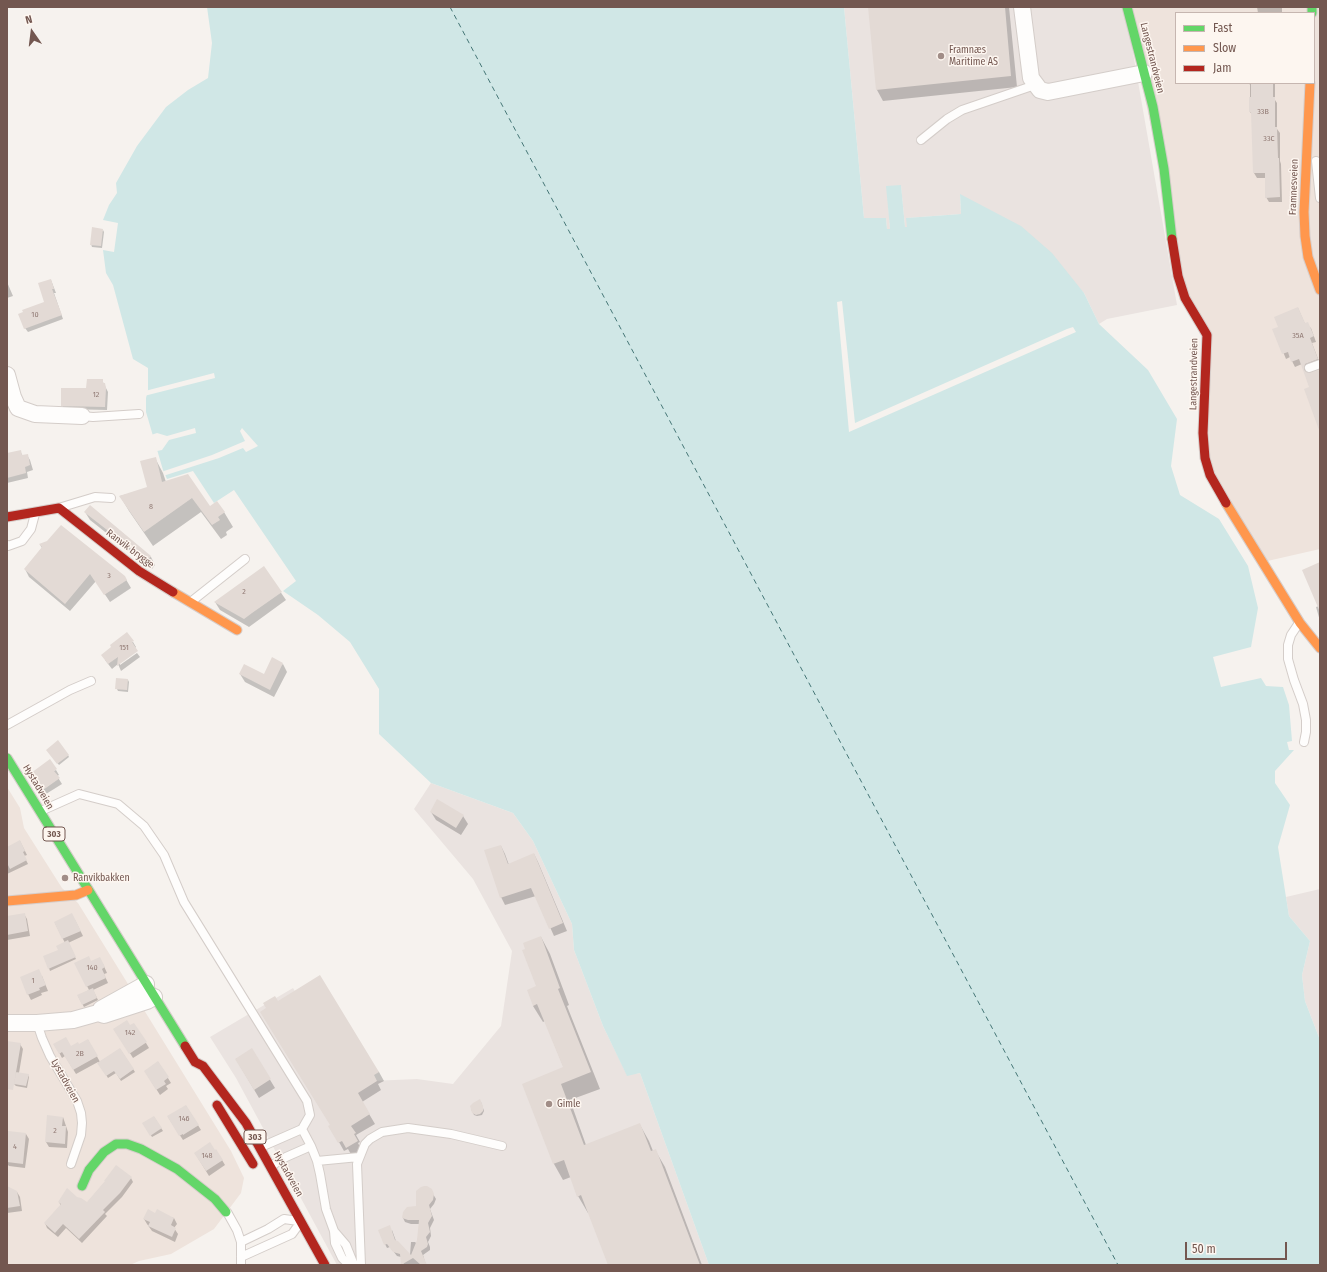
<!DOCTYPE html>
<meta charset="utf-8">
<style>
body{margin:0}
#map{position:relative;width:1327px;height:1272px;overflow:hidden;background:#f6f2ee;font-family:"Fira Sans Condensed",sans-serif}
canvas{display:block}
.frame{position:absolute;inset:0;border:8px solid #735750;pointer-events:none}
.legend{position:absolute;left:1175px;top:12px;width:140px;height:72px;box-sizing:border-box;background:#fdf6f0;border:1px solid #c6b6b0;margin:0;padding:5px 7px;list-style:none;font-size:12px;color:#735750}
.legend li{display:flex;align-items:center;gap:8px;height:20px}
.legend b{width:20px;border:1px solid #c6b6b0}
.north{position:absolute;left:12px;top:12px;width:40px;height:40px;-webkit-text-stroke:3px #fdf6f0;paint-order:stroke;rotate:346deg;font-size:11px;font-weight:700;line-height:16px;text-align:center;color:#735750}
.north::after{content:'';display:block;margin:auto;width:14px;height:18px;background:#735750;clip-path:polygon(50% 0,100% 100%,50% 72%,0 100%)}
.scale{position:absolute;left:1185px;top:1242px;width:102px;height:18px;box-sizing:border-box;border:2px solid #735750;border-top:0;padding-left:5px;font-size:12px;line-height:14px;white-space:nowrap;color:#735750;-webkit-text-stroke:3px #fdf6f0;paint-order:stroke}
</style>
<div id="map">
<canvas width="1327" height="1272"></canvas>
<div class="frame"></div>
<ul class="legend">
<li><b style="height:5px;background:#63d668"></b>Fast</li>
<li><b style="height:5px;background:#ff974d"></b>Slow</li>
<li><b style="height:5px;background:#b3261e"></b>Jam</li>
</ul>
<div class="north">N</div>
<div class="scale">50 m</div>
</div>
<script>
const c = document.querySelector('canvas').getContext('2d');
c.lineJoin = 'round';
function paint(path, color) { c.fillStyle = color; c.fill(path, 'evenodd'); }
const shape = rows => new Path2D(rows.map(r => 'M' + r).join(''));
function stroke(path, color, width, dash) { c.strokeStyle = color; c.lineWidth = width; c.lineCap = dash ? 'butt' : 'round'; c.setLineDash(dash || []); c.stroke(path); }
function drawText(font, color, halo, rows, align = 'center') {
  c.font = font + ' "Fira Sans Condensed",sans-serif'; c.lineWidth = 3; c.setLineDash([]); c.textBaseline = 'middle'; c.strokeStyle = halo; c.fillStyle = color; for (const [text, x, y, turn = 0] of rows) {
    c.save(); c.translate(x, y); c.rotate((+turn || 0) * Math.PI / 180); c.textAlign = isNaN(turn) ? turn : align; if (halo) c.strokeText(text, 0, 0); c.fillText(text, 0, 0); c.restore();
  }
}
const residential = shape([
 [1125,7,1320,7,1320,549,1263,562,1210,475,1207,335,1191,310],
 [1176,13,1314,13,1314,83,1176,83],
 [7,787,20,808,24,828,62,888,78,903,231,1151,244,1178,241,1193,214,1229,171,1254,139,1261,130,1265,7,1265]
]);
const industrial = shape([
 [844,7,1125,7,1177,305,1107,319,1099,324,1084,293,960,195,961,214,907,218,907,227,905,227,901,186,887,186,890,229,887,229,886,218,864,218],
 [431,783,513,813,533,841,572,924,574,950,603,1026,627,1075,640,1073,709,1265,337,1265,236,1078,210,1037,293,988,349,1082,417,1079,453,1084,501,1026,512,951,473,879,414,809],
 [1320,889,1320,1040,1305,1001,1302,975,1310,941,1289,916,1286,897]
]);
const water = shape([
 [207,7,844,7,864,218,886,218,887,229,890,229,886,186,901,185,905,227,907,227,906,218,961,214,960,194,1021,226,1052,253,1084,293,1099,324,1148,370,1177,419,1171,466,1180,495,1219,519,1248,566,1258,608,1251,647,1213,657,1221,687,1261,678,1266,686,1283,687,1289,705,1292,741,1287,742,1289,750,1294,750,1275,771,1275,783,1290,805,1278,847,1289,916,1310,941,1302,975,1305,1001,1320,1040,1320,1265,709,1265,640,1073,627,1076,603,1026,574,950,572,924,533,841,513,813,431,783,379,734,379,689,350,642,318,615,283,591,296,581,234,490,214,503,193,471,167,479,163,470,146,412,146,398,148,390,148,368,133,359,113,285,106,273,103,250,114,252,118,223,103,220,109,205,117,193,116,183,137,146,166,107,188,90,208,78,212,43]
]);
const pier = shape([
 [842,301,855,423,1067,329,1073,327,1076,332,849,432,837,302],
 [214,373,215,378,144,396,145,391],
 [195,428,196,433,169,440,162,450,157,451,151,435,157,433,167,436],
 [242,428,258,446,246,452,243,448,219,458,163,476,161,472,212,455,245,441,240,431]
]);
const shadow = shape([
 [869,7,1009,7,1017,87,883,101,877,90],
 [1257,7,1282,7,1282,13,1258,13],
 [1249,83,1275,83,1275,100,1277,103,1277,129,1280,133,1280,161,1281,164,1282,202,1269,202,1266,197,1266,178,1257,178,1254,173,1252,114,1250,112,1250,85],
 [103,230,104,232,102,248,92,247,91,244],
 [51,280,56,293,54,293,63,319,28,332,25,328,45,303],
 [7,282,13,296,7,298],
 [1298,308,1305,324,1311,328,1316,342,1312,343,1320,364,1308,369,1307,374,1320,371,1320,419,1311,387,1302,364,1295,367,1290,357,1286,359,1274,330,1279,328],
 [102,380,108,392,107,410,64,409,62,405,87,389],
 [20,451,23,456,27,455,30,460,33,470,27,472,28,478,7,483,7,454],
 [155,458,163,473,166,482,210,508,224,512,233,527,226,532,227,535,221,539,201,512,153,546,129,511,120,496,149,488],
 [90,506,151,557,155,565,152,569,90,520,85,512],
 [40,545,124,576,131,588,110,602,96,581,70,611,29,577,25,569,42,548],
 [1320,564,1320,621,1316,607,1319,606],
 [264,568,286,600,249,627,220,610,215,602],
 [133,642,136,647,120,663,120,665,137,653,140,657,121,671,118,664,112,669,105,660,112,647],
 [283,664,287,672,274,697,245,682,240,674,265,675],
 [117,679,128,680,129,682,128,692,118,691,117,689],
 [49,752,68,755,69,757,59,765],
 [56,770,59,775,57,776,62,784,46,794,35,778],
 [431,812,463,816,468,824,461,835,436,820],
 [20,841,27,855,24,856,28,864,7,874,7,848],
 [501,846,505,854,509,865,534,854,538,862,567,931,554,936,536,896,505,905,501,897],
 [24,914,27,919,30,936,7,940,7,917],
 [75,920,83,936,68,943,76,959,50,971,49,968,65,943,55,923],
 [541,937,550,954,569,1005,567,1006,600,1089,570,1100,586,1145,640,1125,649,1141,653,1151,655,1150,665,1167,702,1265,609,1265,589,1212,588,1213,578,1196,571,1177,563,1180,554,1164,524,1084,564,1068,545,1021,543,1022,533,1006,537,986],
 [91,963,103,964,107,973,104,974,108,983,93,990,98,1000,84,1007,78,996,89,990,87,986],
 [42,976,48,991,41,993,42,995,31,1000,28,994],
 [278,1002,379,1072,384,1081,378,1084,381,1090,362,1102,375,1124,356,1135,360,1142,358,1143,362,1151,352,1156,348,1149,344,1151,330,1126,331,1126],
 [115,1029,146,1043,149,1048,133,1058],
 [88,1040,100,1062,120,1049,135,1072,121,1081,116,1073,108,1078,98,1062,76,1074,65,1056,62,1058,55,1045,70,1047,79,1045],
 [7,1042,20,1044,23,1049,19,1073,28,1075,29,1077,27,1088,16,1086,7,1077],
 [252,1050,275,1088,259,1098,236,1059],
 [158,1062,171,1083,166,1086,168,1089,160,1095,148,1076],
 [481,1102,484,1111,482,1115,477,1116,474,1115,471,1109],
 [186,1106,201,1130,183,1140,168,1117],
 [63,1117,68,1132,67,1148,49,1147,46,1142],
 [154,1117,163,1131,152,1137,144,1123],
 [26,1134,29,1139,25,1168,9,1166,7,1164,7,1138],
 [198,1158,222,1160,225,1165,209,1176],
 [131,1178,133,1182,122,1197,105,1214,107,1216,82,1243,66,1228,58,1237,47,1228,45,1223,61,1206,59,1202,76,1198,87,1203],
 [7,1187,17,1192,20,1197,22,1211,7,1213],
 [433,1194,436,1199,434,1204,430,1209,434,1220,430,1228,431,1236,428,1242,430,1247,430,1250,423,1255,426,1265,404,1265,401,1257,397,1256,390,1247,387,1248,385,1244,392,1230,396,1241,410,1255,411,1242,415,1242,417,1244,420,1224,411,1224,405,1222,403,1218],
 [155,1214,174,1218,177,1224,174,1228,178,1234,175,1242,152,1231,147,1224,144,1219]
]);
const ferry = shape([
 [450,7,1118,1265]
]);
const building = shape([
 [868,7,1005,7,1011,76,876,90],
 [1251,83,1273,83,1273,97,1275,97,1275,127,1277,127,1278,158,1279,158,1280,197,1265,198,1265,173,1253,173,1251,112,1249,112,1249,97,1251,97],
 [92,227,103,229,101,246,90,245],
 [51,279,54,289,52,289,62,315,24,329,18,314,23,312,22,310,44,302,38,283],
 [1298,307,1305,323,1308,322,1314,336,1310,338,1318,359,1305,364,1304,370,1308,373,1320,370,1320,430,1319,430,1304,389,1309,387,1299,359,1291,362,1288,352,1282,354,1272,329,1278,327,1274,317],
 [87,379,103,379,103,383,105,383,106,388,105,407,61,406,61,388,86,388],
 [21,450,22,455,28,454,30,465,25,467,26,473,7,478,7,453],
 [156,457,162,482,188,474,210,506,217,501,225,512,218,517,220,520,212,525,192,498,144,532,119,496,147,487,140,461],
 [90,505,151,556,147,561,84,512],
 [61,525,125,576,127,580,104,595,90,574,65,604,24,569,42,547,39,544,47,541],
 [1320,562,1320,612,1302,570],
 [264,566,282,592,252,613,244,619,214,602],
 [127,632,134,641,132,642,138,651,117,666,118,657,108,664,101,655,111,647,110,645],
 [272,657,283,663,270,690,239,674,244,664,264,674],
 [116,678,128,679,127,690,115,689],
 [58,740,69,755,57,764,46,750],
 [50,759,57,769,54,771,60,778,43,790,31,773],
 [437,799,464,815,456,828,430,812],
 [20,840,25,851,23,852,27,860,10,869,7,863,7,847],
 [501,845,508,864,534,853,563,923,549,929,531,888,500,898,484,850],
 [25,913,28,931,7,935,7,916],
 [72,913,81,931,62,939,54,922],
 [541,936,560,988,558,989,591,1072,561,1084,584,1145,640,1123,651,1151,656,1149,700,1265,608,1265,581,1195,577,1197,564,1160,553,1164,522,1084,563,1067,537,1004,533,1006,527,990,536,986,522,950,525,949,523,943],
 [68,940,76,957,48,969,43,956,58,950,56,946],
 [89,956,91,961,100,957,105,967,102,969,106,978,86,987,74,963],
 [39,969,46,985,39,988,40,990,27,995,20,977],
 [320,975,379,1072,374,1075,377,1081,358,1093,370,1114,351,1126,356,1133,354,1134,358,1141,346,1148,342,1141,338,1143,328,1126,330,1125,260,1012,266,1008,263,1003,275,996,278,1001],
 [93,988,97,998,82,1005,77,995],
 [127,1020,130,1025,134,1023,147,1042,129,1054,113,1029],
 [66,1037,71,1046,78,1042,79,1044,88,1039,98,1056,73,1070,62,1052,59,1054,53,1044],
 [7,1041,21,1043,13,1090,7,1089],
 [120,1048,134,1069,120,1079,114,1071,106,1076,97,1063],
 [252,1048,271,1079,254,1090,235,1059],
 [158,1061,169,1077,164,1081,166,1084,156,1090,144,1071],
 [16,1072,29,1074,26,1086,14,1084],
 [480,1099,483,1106,483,1111,480,1114,476,1115,472,1113,470,1106,473,1103],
 [186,1105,199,1125,183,1135,183,1134,179,1136,167,1116],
 [47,1115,63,1117,62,1126,66,1126,65,1144,45,1142],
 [154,1116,162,1128,150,1136,142,1123],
 [8,1131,26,1133,23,1164,7,1162],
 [210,1142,215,1150,216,1149,223,1160,206,1171,194,1153],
 [116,1165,132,1177,120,1193,103,1210,105,1212,79,1239,63,1224,55,1233,44,1223,61,1204,58,1202,67,1188,77,1197,81,1198,87,1202,105,1181,104,1181],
 [7,1186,17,1191,20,1206,7,1208],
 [424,1186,427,1186,432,1189,434,1194,433,1200,429,1205,432,1216,428,1223,430,1232,426,1237,428,1244,427,1247,421,1251,427,1265,421,1265,413,1258,401,1265,400,1254,393,1252,387,1244,384,1245,378,1230,390,1225,395,1240,398,1241,411,1255,417,1240,419,1220,408,1220,402,1218,403,1212,407,1207,416,1206,416,1191,421,1187],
 [148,1209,155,1213,157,1209,174,1218,171,1225,176,1228,172,1237,148,1226,150,1222,143,1219]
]);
const lane = shape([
 [921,140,947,119,962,110,1035,85],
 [1316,161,1320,198],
 [1309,368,1320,364],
 [82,416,93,417,139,414],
 [62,507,95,497,111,498],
 [7,545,8,546,22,541,31,529,35,514],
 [192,601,245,559],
 [1299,623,1291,635,1288,645,1288,659,1294,680,1303,704,1306,720,1306,732,1304,742],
 [7,725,70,690,91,681],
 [41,811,79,794,118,804,144,826,164,855,184,902,307,1101,310,1115,302,1129,311,1146,317,1161,320,1174,326,1209,334,1231,335,1243,342,1258,349,1265],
 [37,1023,42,1038,50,1056,77,1101,81,1113,82,1123,81,1135,71,1164],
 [261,1147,302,1129],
 [317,1161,359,1157],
 [271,1166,286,1157,311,1146],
 [227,1212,237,1230,241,1242,241,1265],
 [334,1231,346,1245,354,1265],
 [241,1242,268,1229,284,1219,298,1221],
 [241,1257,292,1234,300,1223],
 [361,1265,357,1164,365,1144,370,1139,382,1132,408,1128,451,1134,502,1146]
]);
const street = shape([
 [1022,7,1031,78,1040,90,1048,92,1144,73],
 [7,375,13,397,18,408,35,414,82,416],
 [101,1009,146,984],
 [7,1023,37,1023,73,1020,98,1013,104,1015,147,1001,154,997]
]);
const fast = shape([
 [1127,7,1153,107,1164,169,1172,239],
 [1312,7,1312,13],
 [7,758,185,1046],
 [82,1186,89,1170,104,1152,116,1144,127,1144,141,1149,177,1169,215,1199,226,1212]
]);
const slow = shape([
 [1310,83,1304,212,1305,236,1308,257,1320,290],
 [1226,503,1300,623,1320,648],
 [173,592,237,630],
 [7,901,76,895,88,890]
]);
const jam = shape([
 [1172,239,1178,276,1185,298,1207,335,1203,433,1205,458,1210,475,1226,503],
 [7,517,59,508,139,571,173,592],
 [185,1046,195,1062,203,1066,246,1123,325,1265],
 [217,1105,253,1164]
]);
const markers = [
 [941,56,4,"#a18d87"],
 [65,878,4,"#a18d87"],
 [549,1104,4,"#a18d87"]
];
const numberNames = [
 ["33B",1263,112],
 ["33C",1269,139],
 ["10",35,315],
 ["35A",1298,336],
 ["12",96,395],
 ["8",151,507],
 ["3",109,576],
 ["2",244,592],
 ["151",124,648],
 ["140",92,968],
 ["1",33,981],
 ["142",130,1033],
 ["2B",80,1054],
 ["146",184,1119],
 ["2",55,1131],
 ["4",15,1147],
 ["148",207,1156]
];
const shields = [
 [54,834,22],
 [255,1137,22]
];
const shieldNames = [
 ["303",54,834],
 ["303",255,1137]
];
const poiNames = [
 ["Framnæs",949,50],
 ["Maritime AS",949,62],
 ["Ranvikbakken",73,878],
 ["Gimle",557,1104]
];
const streetNames = [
 ["Langestrandveien",1152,58,76],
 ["Framnesveien",1294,187,-88],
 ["Langestrandveien",1194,374,-89],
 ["Ranvik brygge",130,549,37],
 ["Hystadveien",38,787,59],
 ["Lystadveien",65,1081,61],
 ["Hystadveien",288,1174,61]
];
paint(residential, '#eee3dc');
paint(industrial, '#eae3e0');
paint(water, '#d0e7e6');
paint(pier, '#f6f2ee');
paint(shadow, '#0003');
stroke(ferry, '#457676', 1, [5, 4]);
paint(building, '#e3dad5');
stroke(lane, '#d4cdc9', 10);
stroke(street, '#d4cdc9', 18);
stroke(fast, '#d6cdca', 11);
stroke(slow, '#d6cdca', 11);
stroke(jam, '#d6cdca', 11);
stroke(lane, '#fefdfc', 8);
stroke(street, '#fefdfc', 16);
stroke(fast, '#63d668', 9);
stroke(slow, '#ff974d', 9);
stroke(jam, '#b3261e', 9);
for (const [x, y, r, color] of markers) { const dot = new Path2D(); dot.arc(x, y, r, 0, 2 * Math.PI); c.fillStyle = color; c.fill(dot); stroke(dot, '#fdf6f0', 1.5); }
drawText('8px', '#917a74', null, numberNames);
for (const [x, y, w] of shields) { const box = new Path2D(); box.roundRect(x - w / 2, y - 7, w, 14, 3); c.fillStyle = '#fdf6f0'; c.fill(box); stroke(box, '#735750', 1); }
drawText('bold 9px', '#735750', null, shieldNames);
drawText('10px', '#735750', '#fdf6f0', poiNames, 'left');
drawText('10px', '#735750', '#fdf6f0', streetNames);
</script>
